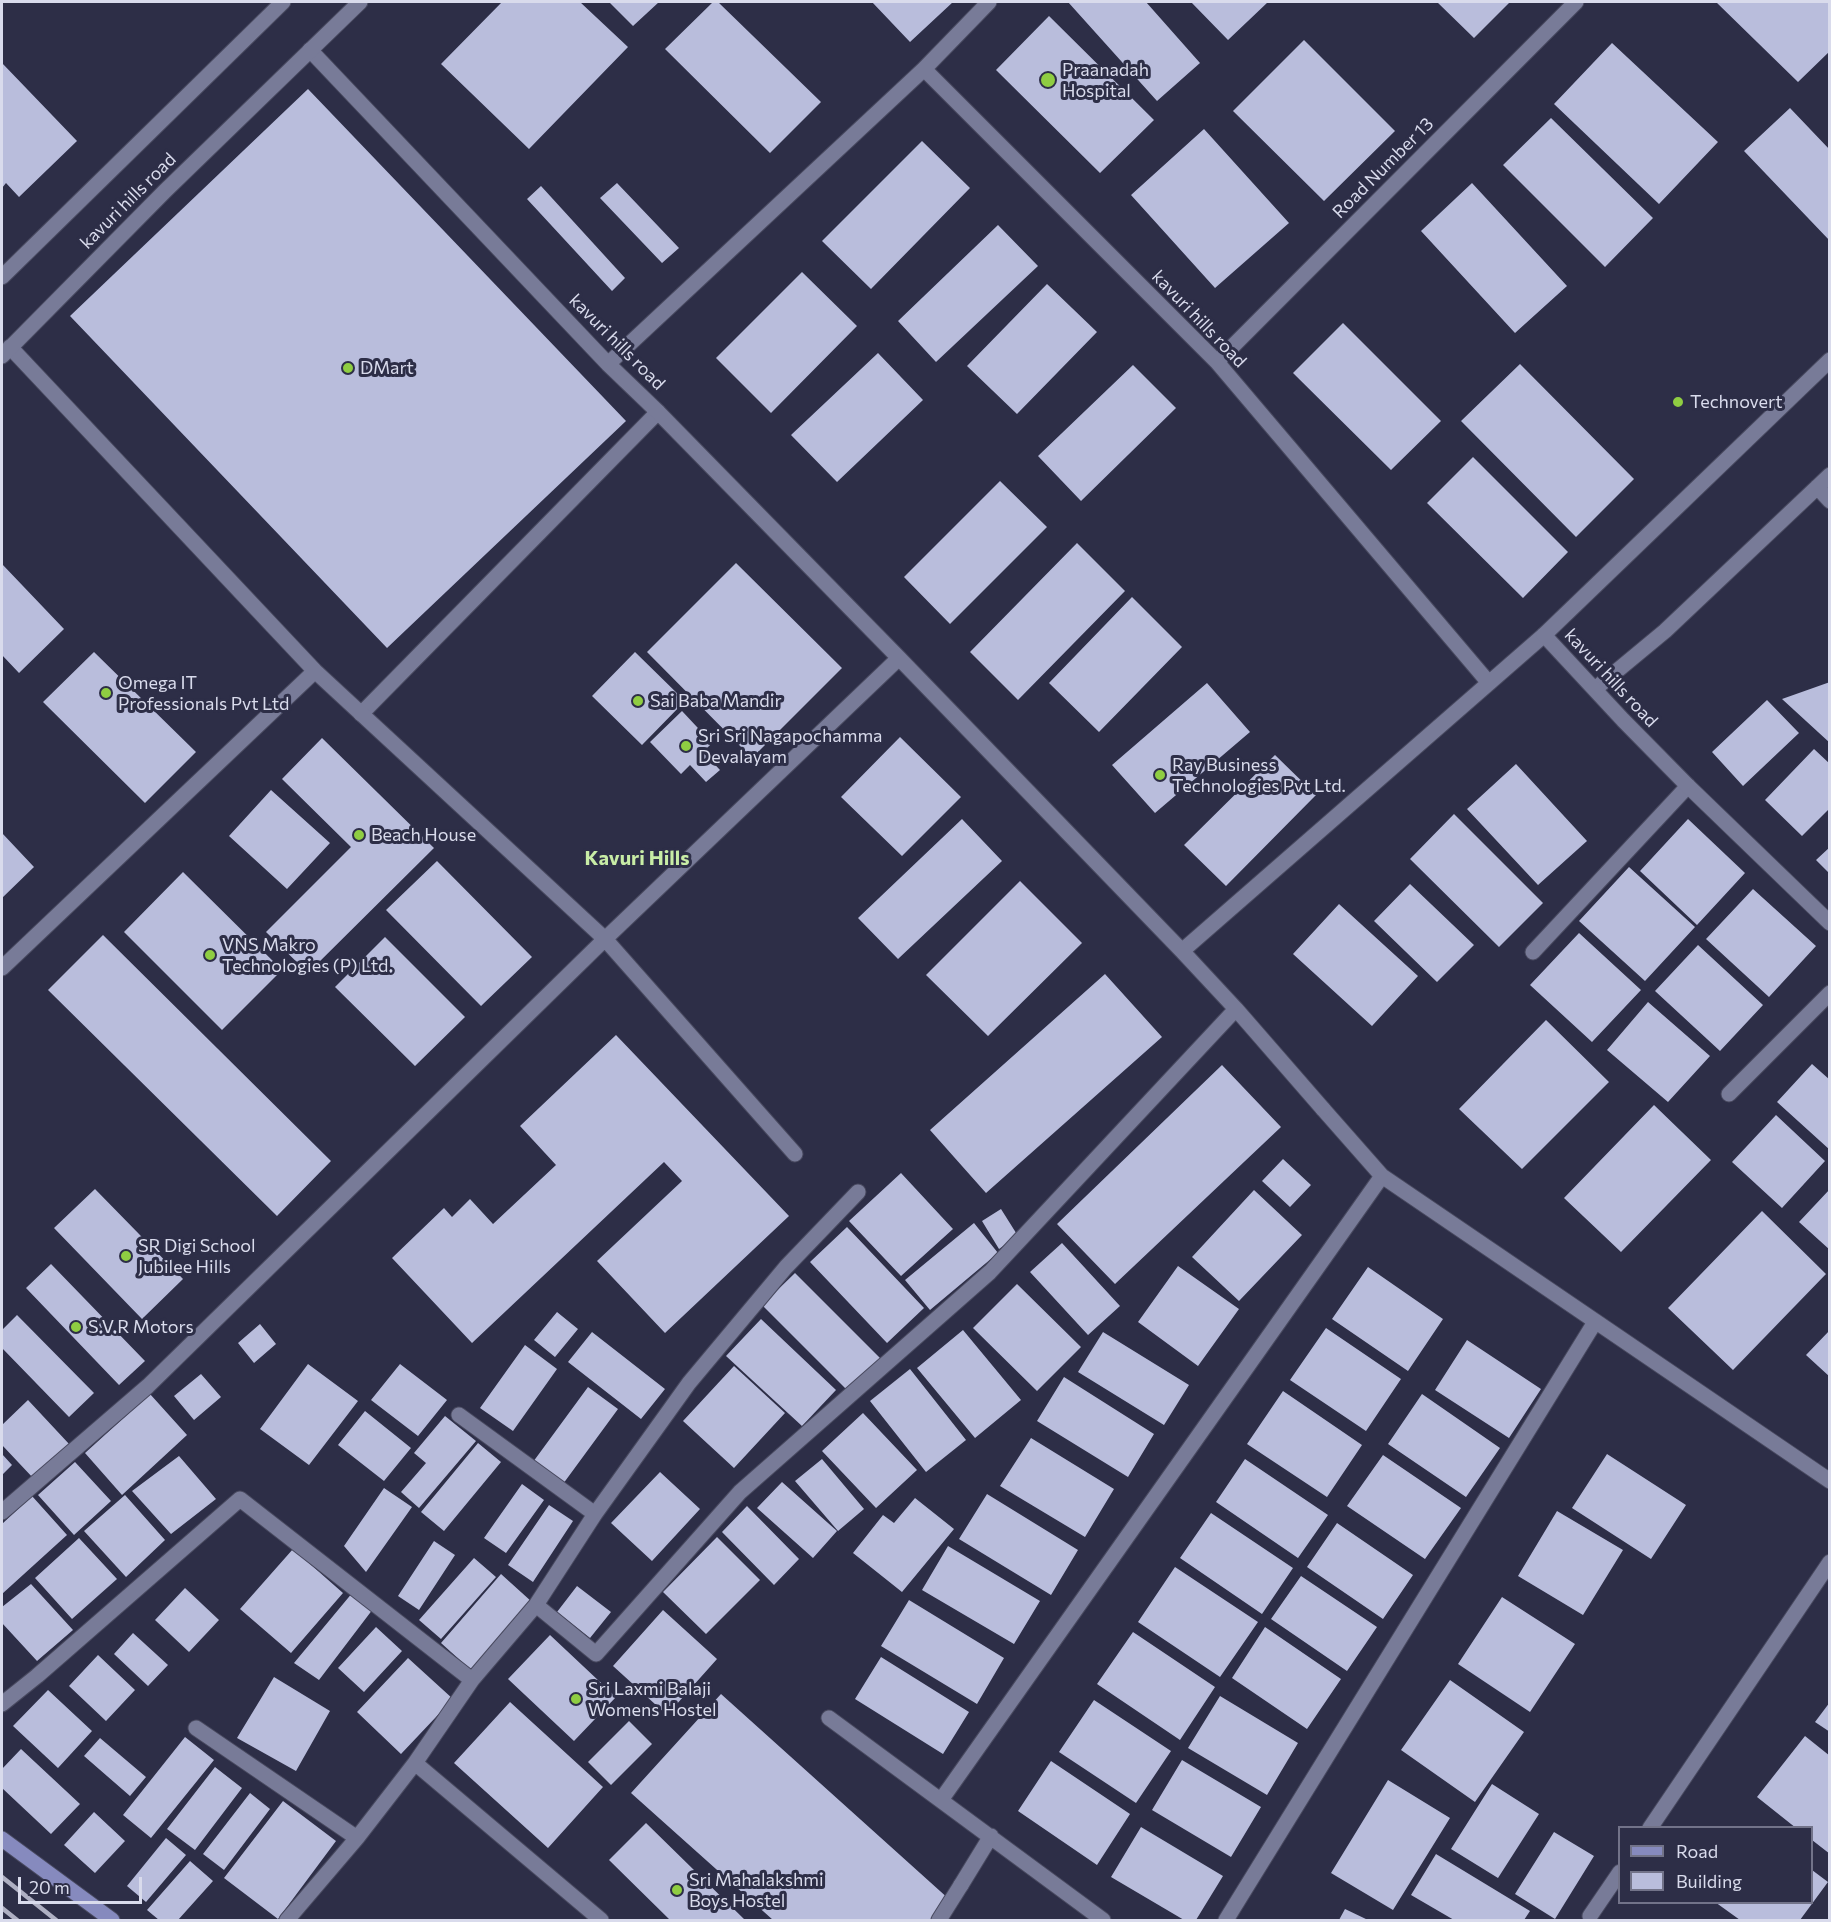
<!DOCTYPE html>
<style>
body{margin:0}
#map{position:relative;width:1831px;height:1922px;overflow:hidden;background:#2d2e47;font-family:Commissioner,sans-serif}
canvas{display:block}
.frame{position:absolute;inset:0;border:3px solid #d9dbec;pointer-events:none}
.legend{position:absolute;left:1618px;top:1826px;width:195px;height:78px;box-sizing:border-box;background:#2d2e47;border:2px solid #727389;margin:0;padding:8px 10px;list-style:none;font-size:18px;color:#d9dbec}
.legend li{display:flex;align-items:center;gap:12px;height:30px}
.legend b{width:30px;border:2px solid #727389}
.scale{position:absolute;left:18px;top:1877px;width:124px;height:27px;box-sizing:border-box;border:3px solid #d9dbec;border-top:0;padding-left:8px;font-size:18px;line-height:21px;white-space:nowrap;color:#d9dbec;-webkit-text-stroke:4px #2d2e47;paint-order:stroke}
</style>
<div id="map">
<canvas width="1831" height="1922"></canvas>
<div class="frame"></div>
<ul class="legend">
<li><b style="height:8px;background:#868abe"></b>Road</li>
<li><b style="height:16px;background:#b9bddc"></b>Building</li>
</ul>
<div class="scale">20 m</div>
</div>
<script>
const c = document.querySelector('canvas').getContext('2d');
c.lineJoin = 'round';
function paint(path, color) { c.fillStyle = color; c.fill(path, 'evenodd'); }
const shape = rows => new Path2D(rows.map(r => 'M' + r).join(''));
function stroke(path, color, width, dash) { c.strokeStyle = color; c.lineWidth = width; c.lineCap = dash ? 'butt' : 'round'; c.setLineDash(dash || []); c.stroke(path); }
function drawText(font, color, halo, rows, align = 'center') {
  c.font = font + ' Commissioner,sans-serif'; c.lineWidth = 6; c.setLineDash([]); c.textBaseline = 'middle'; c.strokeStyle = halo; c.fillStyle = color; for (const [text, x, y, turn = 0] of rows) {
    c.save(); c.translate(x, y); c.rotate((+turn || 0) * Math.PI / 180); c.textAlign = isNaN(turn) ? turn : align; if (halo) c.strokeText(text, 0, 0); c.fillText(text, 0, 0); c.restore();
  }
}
const building = shape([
 [502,2,580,2,628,47,529,149,441,64],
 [609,2,659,2,633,26],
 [713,2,718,2,821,102,770,153,665,49],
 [872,2,953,2,910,42],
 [1068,2,1146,2,1200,63,1157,101],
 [1191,2,1268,2,1228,40],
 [1437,2,1510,2,1474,38],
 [1716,2,1830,2,1830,51,1798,82],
 [1049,16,1154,120,1100,173,996,70],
 [1304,40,1395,131,1324,201,1233,111],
 [1612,43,1718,142,1659,204,1554,104],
 [2,63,77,141,19,197,6,183,2,188],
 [308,89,626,421,387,648,70,316],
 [1790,108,1830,150,1830,241,1744,151],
 [1551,118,1653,218,1605,267,1503,165],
 [1204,129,1289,223,1215,288,1131,195],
 [922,141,970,188,871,289,822,241],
 [617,183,679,248,662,263,600,198],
 [1472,183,1567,286,1515,333,1421,231],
 [541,186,625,278,612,291,527,199],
 [998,225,1038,266,936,362,898,321],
 [802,272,857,326,771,413,716,358],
 [1047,284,1097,332,1017,414,967,366],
 [1343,323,1441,421,1391,470,1293,373],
 [878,353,923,400,837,482,791,435],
 [1520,364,1634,479,1576,537,1461,421],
 [1133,365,1176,408,1081,501,1038,456],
 [1473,457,1568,552,1523,598,1427,503],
 [1000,481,1047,527,950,624,904,577],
 [1077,543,1125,591,1018,700,970,652],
 [736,563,842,668,752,758,647,652],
 [2,564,64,629,19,673,2,655],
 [1132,597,1182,647,1099,732,1049,683],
 [94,652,196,752,145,803,43,702],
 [635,652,685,701,642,745,592,696],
 [1830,682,1830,743,1782,699],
 [1207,683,1250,732,1155,813,1112,765],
 [1767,700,1799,733,1743,786,1712,752],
 [682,711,712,743,703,752,720,770,706,782,690,765,681,774,650,742],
 [900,737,961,797,902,856,841,797],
 [322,738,434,848,308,973,266,932,351,847,282,779],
 [1814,749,1830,764,1830,808,1802,836,1765,800],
 [1275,755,1316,795,1226,886,1184,845],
 [1516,764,1587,841,1538,885,1467,809],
 [271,790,330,843,287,889,229,836],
 [1454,814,1543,903,1499,947,1410,859],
 [962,819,1002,861,898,959,858,918],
 [1688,819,1745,873,1697,925,1640,871],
 [2,833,34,867,2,898],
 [1830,847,1830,874,1816,860],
 [437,861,532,957,481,1006,386,910],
 [1629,867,1695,927,1645,981,1579,921],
 [183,872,282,970,222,1030,124,932],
 [1020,881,1082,943,988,1036,926,975],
 [1410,884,1474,945,1437,982,1374,921],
 [1753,889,1816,946,1769,997,1706,939],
 [1339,904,1418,976,1372,1026,1293,954],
 [1579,933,1641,990,1592,1042,1530,985],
 [103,935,331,1161,277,1216,48,990],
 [385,937,465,1017,415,1066,335,987],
 [1698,945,1763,1005,1720,1051,1655,991],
 [1105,974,1162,1037,986,1193,930,1130],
 [1648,1002,1710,1056,1668,1102,1607,1050],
 [1546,1020,1609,1082,1522,1169,1459,1109],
 [616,1035,789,1216,665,1333,597,1261,682,1181,664,1162,472,1343,392,1258,444,1208,452,1217,470,1199,493,1224,556,1165,520,1126],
 [1812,1064,1830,1080,1830,1150,1777,1102],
 [1222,1065,1281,1127,1115,1284,1057,1224],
 [1654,1105,1711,1160,1621,1252,1564,1198],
 [1776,1115,1825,1161,1782,1208,1732,1162],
 [1283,1159,1311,1185,1290,1207,1262,1181],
 [901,1173,953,1229,901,1276,849,1221],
 [95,1189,183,1279,142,1319,54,1228],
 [1830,1189,1830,1250,1799,1222],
 [1254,1190,1302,1235,1239,1301,1192,1257],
 [1001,1209,1018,1236,999,1249,982,1221],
 [1762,1211,1826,1274,1733,1370,1668,1308],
 [974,1223,998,1253,930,1310,905,1280],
 [847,1227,924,1308,887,1343,810,1262],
 [1062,1243,1120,1306,1088,1335,1030,1272],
 [51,1264,145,1361,119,1385,26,1288],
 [1178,1266,1239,1309,1198,1366,1138,1322],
 [1368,1267,1443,1319,1408,1371,1332,1319],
 [795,1273,881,1359,849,1392,762,1305],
 [1017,1284,1081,1347,1037,1391,973,1328],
 [557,1312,578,1329,555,1357,534,1340],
 [17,1315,94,1393,69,1417,2,1348,2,1330],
 [761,1319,836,1390,802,1426,726,1356],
 [260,1324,276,1344,254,1363,238,1343],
 [1326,1328,1401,1379,1366,1431,1290,1380],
 [963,1330,1021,1400,975,1438,917,1368],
 [1830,1330,1830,1377,1806,1355],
 [592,1332,665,1389,641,1419,568,1362],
 [1103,1332,1189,1385,1164,1425,1078,1372],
 [1467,1340,1541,1389,1509,1438,1435,1390],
 [525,1345,557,1369,513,1431,480,1408],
 [308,1364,358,1401,309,1465,260,1429],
 [400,1364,447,1400,418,1436,371,1400],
 [734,1366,785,1413,734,1468,683,1421],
 [910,1369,966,1440,926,1472,870,1401],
 [201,1374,221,1397,194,1420,174,1396],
 [1064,1377,1154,1434,1128,1477,1037,1421],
 [588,1387,618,1409,563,1484,533,1462],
 [1283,1391,1362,1445,1327,1497,1247,1444],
 [150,1394,187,1435,122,1495,85,1453],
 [1422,1394,1500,1448,1466,1497,1388,1444],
 [28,1400,70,1445,34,1479,2,1445,2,1425],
 [365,1411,411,1448,384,1481,338,1445],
 [863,1413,917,1470,876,1508,822,1451],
 [445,1416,476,1441,419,1508,401,1492,426,1463,414,1453],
 [1031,1438,1114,1489,1085,1537,1000,1486],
 [478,1443,501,1462,444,1531,421,1512],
 [2,1454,12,1465,2,1475],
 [1607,1454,1686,1505,1651,1559,1572,1508],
 [1383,1455,1461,1508,1425,1559,1347,1506],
 [179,1456,216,1499,171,1534,132,1491],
 [822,1459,864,1509,838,1531,795,1481],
 [1245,1459,1328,1515,1298,1558,1216,1502],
 [75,1462,111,1501,74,1535,38,1495],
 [660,1472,700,1509,652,1561,611,1523],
 [782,1482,837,1531,813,1558,757,1508],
 [522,1484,544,1500,506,1553,484,1538],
 [384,1488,412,1507,366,1572,344,1546],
 [987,1494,1078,1550,1051,1595,959,1539],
 [125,1495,165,1540,126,1577,84,1531],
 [32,1496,67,1535,2,1594,2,1524],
 [915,1498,954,1529,902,1592,853,1553,883,1515,894,1523],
 [549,1505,573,1521,533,1582,508,1565],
 [747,1506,799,1559,774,1585,722,1532],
 [1557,1511,1623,1550,1583,1615,1518,1576],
 [1211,1513,1293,1568,1262,1614,1180,1558],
 [1337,1523,1413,1575,1383,1619,1307,1567],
 [717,1537,760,1580,706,1634,663,1592],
 [79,1538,117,1579,72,1619,35,1578],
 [434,1541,455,1555,419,1610,398,1596],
 [948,1546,1040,1601,1014,1644,922,1590],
 [293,1549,343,1593,291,1653,240,1609],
 [474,1558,496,1577,441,1639,419,1620],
 [1175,1567,1258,1622,1220,1677,1138,1622],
 [501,1574,532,1602,471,1670,441,1643],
 [1301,1576,1377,1627,1347,1671,1271,1619],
 [31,1584,73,1630,37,1661,2,1623,2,1607],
 [577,1586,611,1612,590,1638,557,1612],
 [185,1588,219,1620,189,1652,155,1620],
 [353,1592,373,1609,319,1680,294,1663],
 [1502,1597,1575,1644,1530,1712,1458,1664],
 [909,1600,1004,1658,977,1704,881,1646],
 [663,1610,717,1659,667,1715,613,1666],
 [376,1627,402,1651,364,1692,338,1668],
 [1265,1627,1341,1679,1307,1729,1232,1678],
 [1133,1632,1215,1687,1180,1740,1097,1684],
 [133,1633,168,1665,148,1686,114,1654],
 [550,1635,616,1697,574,1741,508,1679],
 [98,1655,135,1690,106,1721,69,1686],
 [881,1657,969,1712,943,1754,855,1699],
 [408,1658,453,1699,401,1754,357,1712],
 [274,1677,330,1711,296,1771,237,1738],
 [1450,1680,1524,1732,1475,1802,1401,1750],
 [48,1690,92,1731,58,1768,13,1726],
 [721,1694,950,1900,932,1920,773,1920,631,1793],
 [1220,1696,1298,1743,1267,1795,1188,1748],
 [1094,1700,1171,1751,1136,1803,1059,1752],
 [510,1702,603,1787,548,1848,454,1763],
 [1830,1702,1830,1732,1815,1722],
 [629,1721,652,1744,611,1785,588,1762],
 [1805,1736,1830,1756,1830,1854,1812,1840,1812,1828,1796,1828,1757,1797],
 [185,1737,214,1760,151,1838,123,1815],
 [100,1738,146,1777,130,1796,84,1756],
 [21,1749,80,1804,51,1834,2,1788,2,1769],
 [1182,1760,1261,1807,1231,1857,1152,1810],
 [1051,1761,1130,1814,1097,1865,1018,1811],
 [215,1767,242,1788,195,1850,167,1829],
 [1388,1780,1450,1818,1393,1910,1331,1873],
 [1492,1784,1539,1814,1498,1878,1451,1849],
 [250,1793,270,1809,224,1870,203,1854],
 [283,1801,336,1841,278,1919,224,1878],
 [94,1812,125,1841,95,1873,64,1845],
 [646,1823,745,1920,670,1920,609,1860],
 [1141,1827,1223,1876,1196,1920,1184,1920,1111,1877],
 [1554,1832,1594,1856,1555,1919,1515,1894],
 [166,1838,186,1855,146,1902,127,1886],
 [1436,1854,1530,1911,1524,1920,1454,1920,1411,1895],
 [190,1861,213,1881,178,1920,159,1920,147,1910],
 [1812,1870,1828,1882,1800,1920,1740,1920,1715,1902,1812,1902],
 [1345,1909,1368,1920,1339,1920]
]);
const service = shape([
 [1817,487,1830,501],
 [1595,689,1665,631,1830,475],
 [361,714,658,412],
 [1323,1109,1382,1176,1830,1481],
 [829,1718,1103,1920],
 [941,1800,1382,1176],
 [1650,1828,1830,1562],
 [961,1885,991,1836],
 [1590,1916,1620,1872],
 [1226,1920,1595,1322]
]);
const minor = shape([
 [989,2,924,69,1217,362,1489,683],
 [310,50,608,364,658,412,899,658,1182,951,1236,1009,1323,1109],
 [10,347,315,671,605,939,795,1154],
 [1217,362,1576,2],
 [608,364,924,69],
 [1182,951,1544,635],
 [1533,952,1688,786],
 [2,968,315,671],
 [1729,1094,1830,993],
 [459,1415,595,1514],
 [2,1512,148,1386,605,939,899,658],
 [536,1605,596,1654,740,1492,990,1272,1236,1009],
 [2,1704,37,1676,240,1499,472,1680],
 [196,1728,357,1838],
 [415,1763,601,1920],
 [287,1920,357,1838,415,1763,472,1680,536,1605,595,1514,689,1383,786,1267,858,1192],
 [939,1920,961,1885]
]);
const tertiary = shape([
 [2,277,283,2],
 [2,356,165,191,360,2],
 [1830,360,1544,635,1623,720,1688,786,1830,923]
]);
const primary = shape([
 [2,1839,112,1920]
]);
const rail = shape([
 [2,1877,56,1920],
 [2,1908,17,1920]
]);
const markers = [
 [1048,80,8,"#8fcd42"],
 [348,368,6,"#8fcd42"],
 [1678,402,6,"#8fcd42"],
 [106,693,6,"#8fcd42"],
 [638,701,6,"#8fcd42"],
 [686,746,6,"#8fcd42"],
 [1160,775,6,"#8fcd42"],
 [359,835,6,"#8fcd42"],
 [210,955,6,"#8fcd42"],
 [126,1256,6,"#8fcd42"],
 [76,1327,6,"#8fcd42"],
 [576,1699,6,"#8fcd42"],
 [677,1890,6,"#8fcd42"]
];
const poiNames = [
 ["Praanadah",1062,70],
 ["Hospital",1062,91],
 ["DMart",360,368],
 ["Technovert",1690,402],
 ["Omega IT",118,683],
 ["Professionals Pvt Ltd",118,704],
 ["Sai Baba Mandir",650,701],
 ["Sri Sri Nagapochamma",698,736],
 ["Devalayam",698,757],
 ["Ray Business",1172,765],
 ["Technologies Pvt Ltd.",1172,786],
 ["Beach House",371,835],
 ["VNS Makro",222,945],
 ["Technologies (P) Ltd.",222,966],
 ["SR Digi School",138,1246],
 ["Jubilee Hills",138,1267],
 ["S.V.R Motors",88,1327],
 ["Sri Laxmi Balaji",588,1689],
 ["Womens Hostel",588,1710],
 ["Sri Mahalakshmi",689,1880],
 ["Boys Hostel",689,1901]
];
const streetNames = [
 ["Road Number 13",1383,168,-45],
 ["kavuri hills road",128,201,-45],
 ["kavuri hills road",1199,319,46],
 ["kavuri hills road",617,342,45],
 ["kavuri hills road",1611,678,47]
];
const neighbourhoodNames = [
 ["Kavuri Hills",637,858]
];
paint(building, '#b9bddc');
stroke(service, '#48495f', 17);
stroke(minor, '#48495f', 17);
stroke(tertiary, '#48495f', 17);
stroke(primary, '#48495f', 17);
stroke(service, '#787b98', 15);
stroke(minor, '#787b98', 15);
stroke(tertiary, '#787b98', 15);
stroke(primary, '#868abe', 15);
stroke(rail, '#afb0c3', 4.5);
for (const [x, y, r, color] of markers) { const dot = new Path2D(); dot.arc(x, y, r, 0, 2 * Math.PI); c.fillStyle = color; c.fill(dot); stroke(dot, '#2d2e47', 2); }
drawText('18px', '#d9dbec', '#2d2e47', poiNames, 'left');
drawText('18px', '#d9dbec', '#2d2e47', streetNames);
drawText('bold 20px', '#c8eca6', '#2d2e47', neighbourhoodNames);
</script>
